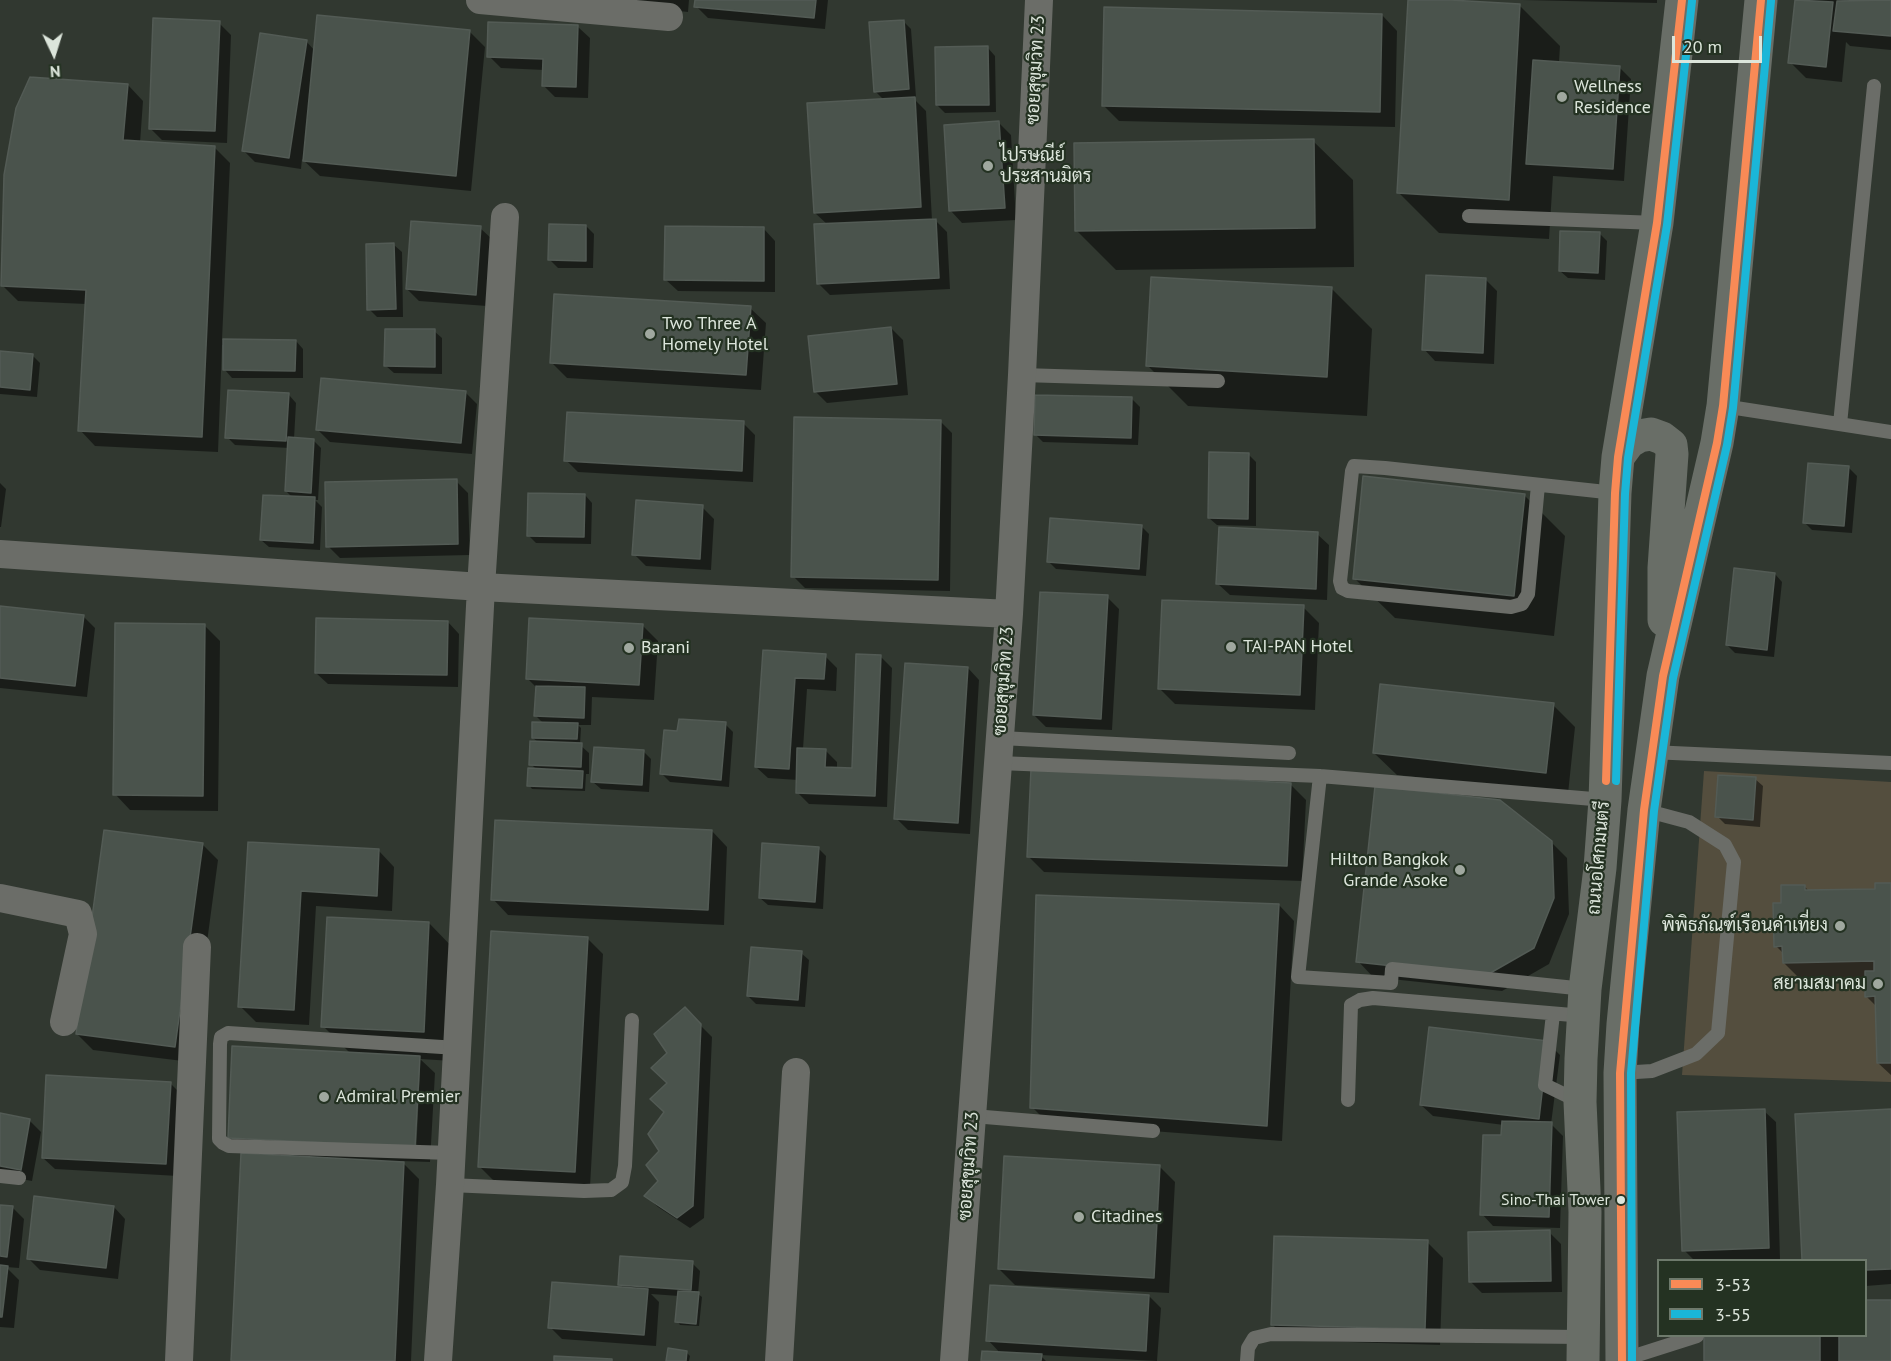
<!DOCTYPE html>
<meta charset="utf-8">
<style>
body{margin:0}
#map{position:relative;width:1891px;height:1361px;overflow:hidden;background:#313830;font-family:"PT Sans",sans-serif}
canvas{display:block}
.legend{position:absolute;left:1657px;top:1259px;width:210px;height:78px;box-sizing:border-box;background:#243222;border:2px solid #6e7a6c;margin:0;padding:8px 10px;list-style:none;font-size:18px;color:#dce5db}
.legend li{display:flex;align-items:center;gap:12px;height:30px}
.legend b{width:30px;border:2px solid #6e7a6c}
.north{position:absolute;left:24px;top:24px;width:60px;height:60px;-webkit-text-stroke:4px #243222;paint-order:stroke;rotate:176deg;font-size:16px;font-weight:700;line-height:24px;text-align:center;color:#dce5db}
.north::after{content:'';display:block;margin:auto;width:21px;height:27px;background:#dce5db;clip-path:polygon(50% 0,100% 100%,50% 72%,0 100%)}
.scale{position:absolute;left:1672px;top:36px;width:90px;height:27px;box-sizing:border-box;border:3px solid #dce5db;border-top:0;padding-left:8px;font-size:18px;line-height:21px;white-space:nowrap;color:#dce5db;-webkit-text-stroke:4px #243222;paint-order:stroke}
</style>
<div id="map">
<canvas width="1891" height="1361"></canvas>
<ul class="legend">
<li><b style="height:8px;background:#f98a56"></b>3-53</li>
<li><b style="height:8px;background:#1ab6d8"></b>3-55</li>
</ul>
<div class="north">N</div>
<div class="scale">20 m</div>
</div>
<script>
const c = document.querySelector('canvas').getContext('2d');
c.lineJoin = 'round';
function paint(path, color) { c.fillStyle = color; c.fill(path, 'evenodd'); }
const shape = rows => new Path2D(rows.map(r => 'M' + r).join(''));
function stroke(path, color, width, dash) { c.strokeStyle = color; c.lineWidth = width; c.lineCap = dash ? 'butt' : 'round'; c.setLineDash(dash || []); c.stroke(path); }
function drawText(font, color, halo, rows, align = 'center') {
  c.font = font + ' "PT Sans",Sarabun,sans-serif'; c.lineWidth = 4.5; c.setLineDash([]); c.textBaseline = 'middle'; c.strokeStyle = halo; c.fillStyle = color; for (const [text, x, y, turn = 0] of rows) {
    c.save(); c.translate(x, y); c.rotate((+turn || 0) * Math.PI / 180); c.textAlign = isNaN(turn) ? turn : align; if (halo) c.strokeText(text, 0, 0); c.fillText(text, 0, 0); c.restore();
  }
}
const green = shape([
 [1704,771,1891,782,1891,1082,1682,1075]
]);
const shadow = shape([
 [582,0,689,0,688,12],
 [696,0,828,0,825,29,708,18,696,6],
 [1409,0,1520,6,1560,46,1559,63,1619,67,1631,79,1624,181,1553,176,1549,239,1439,233,1398,192],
 [1522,0,1657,0,1657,3],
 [1797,0,1891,0,1891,50,1850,46,1846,42,1842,82,1806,78,1790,62],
 [1382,15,1397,31,1395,127,1119,121,1103,105],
 [903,21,911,29,916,97,912,97,926,111,932,220,935,220,947,232,950,289,830,295,818,283,828,225,815,213,885,101,875,91],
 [219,23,231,35,227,143,162,140,150,128],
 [578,27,590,38,588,98,555,97,543,85,544,70,501,68,489,56],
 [470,32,485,47,471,191,320,176,302,159,301,169,255,162,243,150,306,41,315,51],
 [988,48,995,56,996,112,945,113,937,105],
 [128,85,143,101,140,143,214,147,230,163,222,340,296,341,303,349,303,378,232,378,225,370,225,345,222,345,218,452,95,446,80,430,86,304,18,301,2,285],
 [999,123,1011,135,1016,220,962,223,951,211],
 [1313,141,1353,180,1354,267,1116,270,1077,231],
 [586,226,594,234,593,268,558,268,550,260],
 [480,228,492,239,487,306,419,301,407,289],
 [764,229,775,241,775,292,678,291,666,280],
 [1599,233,1607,241,1605,280,1568,278,1560,271],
 [394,245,402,252,403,317,377,317,369,309],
 [1486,280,1497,291,1494,364,1435,361,1424,349],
 [1332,289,1372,329,1367,416,1188,406,1148,366],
 [750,308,766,323,761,390,567,378,551,362],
 [891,328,903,340,908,395,827,403,815,391],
 [434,331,442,338,442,374,394,373,386,366],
 [0,352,32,355,40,363,37,397,0,394],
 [465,392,477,404,472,454,330,442,318,430],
 [289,395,296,403,294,439,313,440,321,448,318,500,315,500,322,507,320,550,269,547,261,540,293,498,286,491,289,448,235,445,227,437],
 [1132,399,1140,407,1138,445,1043,442,1036,435],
 [941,422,952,433,950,591,805,588,793,576],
 [743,423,755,435,753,482,578,472,566,460],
 [1248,454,1256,462,1256,526,1217,525,1209,518],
 [1849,468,1857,476,1852,533,1812,530,1804,522],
 [456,481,468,493,470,555,340,558,328,546],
 [0,483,6,489,1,527,0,527],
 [585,495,592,503,591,544,536,543,528,535],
 [1525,496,1565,536,1554,636,1395,618,1354,578],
 [702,507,714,519,711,570,646,566,634,554],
 [1141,526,1149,534,1146,576,1056,569,1048,561],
 [1317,534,1329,545,1327,600,1230,595,1218,584],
 [1775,574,1782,582,1774,657,1735,653,1727,645],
 [1107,597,1119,609,1112,730,1046,727,1034,715],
 [0,607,83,616,95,628,87,697,0,688],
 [1303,607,1319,623,1315,710,1175,704,1159,688],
 [448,622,459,634,458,687,328,684,316,673],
 [204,625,220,641,218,811,130,810,115,794],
 [642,625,658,641,654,700,592,697,591,725,578,725,581,728,580,745,589,753,589,774,586,774,585,791,532,789,529,785,537,770,531,764,539,743,533,738,544,724,536,716,537,688,527,678],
 [764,652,825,656,837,668,836,691,807,689,803,749,825,750,837,762,837,769,853,770,880,656,892,668,887,807,809,804,797,792,798,780,768,778,756,767],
 [968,668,979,680,970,834,908,830,896,818],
 [1553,705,1575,727,1568,794,1397,775,1374,753],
 [725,724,733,732,729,787,670,782,662,774,679,733],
 [643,751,651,759,649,792,601,789,593,782],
 [1755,779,1763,786,1760,827,1725,824,1717,816],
 [1290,784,1306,800,1302,881,1044,872,1028,856],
 [712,831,727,847,724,925,508,915,493,899],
 [1551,842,1567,858,1569,914,1549,964,1502,991,1373,977,1358,961],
 [250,843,379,851,394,867,392,911,316,906,309,1025,256,1022,240,1006],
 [202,844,218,860,191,1062,93,1050,77,1034],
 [818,848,826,856,823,909,768,905,760,898],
 [1891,884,1891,1075,1878,1063,1877,1007,1867,997,1866,977,1800,979,1784,963,1784,954,1776,946,1783,904,1804,886,1810,892,1876,890],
 [1279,905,1294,921,1282,1141,1048,1123,1032,1107],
 [429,923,458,953,453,1061,420,1059,435,1073,430,1162,401,1161,419,1179,411,1361,233,1361,247,1154,229,1137,351,1054,323,1026],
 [417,1070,420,1070,416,1155,413,1155],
 [588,939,603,954,590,1187,495,1182,479,1166],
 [801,953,809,960,805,1007,756,1004,748,996],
 [684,1009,712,1037,704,1218,690,1228,658,1207,646,1196,660,1181,669,1083],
 [1548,1043,1560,1055,1551,1124,1563,1136,1560,1228,1493,1226,1482,1214,1503,1137,1504,1125,1433,1116,1421,1105],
 [170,1083,182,1095,178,1176,55,1169,43,1158],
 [1764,1111,1776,1122,1780,1259,1694,1260,1684,1250],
 [1891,1111,1891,1284,1866,1286,1866,1260,1804,1260,1796,1116],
 [0,1115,29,1120,41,1132,32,1181,0,1175],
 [1159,1166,1175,1182,1169,1293,1015,1285,999,1269],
 [0,1206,12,1207,24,1219,19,1268,6,1267,19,1280,14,1328,0,1327],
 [114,1207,125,1219,118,1279,40,1270,28,1258],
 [1549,1232,1561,1244,1562,1292,1482,1293,1470,1281],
 [1427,1242,1443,1258,1440,1345,1288,1340,1273,1325],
 [692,1263,700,1271,698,1294,702,1297,699,1326,680,1325,677,1321,679,1296,651,1294,659,1302,656,1346,562,1339,550,1327,624,1289,620,1284],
 [1149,1296,1161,1308,1157,1361,1040,1355,1046,1361,983,1361,1001,1354,988,1340],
 [1866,1301,1891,1302,1891,1361,1706,1361,1706,1336,1866,1336],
 [686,1352,690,1356,689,1361,668,1361]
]);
const building = shape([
 [695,0,816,0,814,18,694,7,695,0],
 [1408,0,1450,0,1520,4,1509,200,1397,193,1408,0],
 [1795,0,1833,2,1826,67,1788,63,1795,0],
 [1891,0,1891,36,1833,31,1837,1,1891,0],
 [1104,7,1382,14,1380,112,1102,106,1104,7],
 [317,15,470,30,456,176,303,161,317,15],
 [153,18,220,21,215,131,149,129,153,18],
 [904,20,909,89,874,92,869,22,904,20],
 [488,22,578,25,576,87,542,86,543,59,487,57,488,22],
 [260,33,307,40,289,158,242,151,260,33],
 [988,46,989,105,936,105,935,47,988,46],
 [1533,60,1620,66,1613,169,1526,164,1533,60],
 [30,77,128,84,123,140,215,146,202,437,78,431,86,290,1,286,4,175,16,108,30,77],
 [915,97,921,207,814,213,807,103,915,97],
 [999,121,1005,208,949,211,944,125,999,121],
 [1314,139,1315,228,1075,231,1074,143,1314,139],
 [936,219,939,278,817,284,814,224,936,219],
 [411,221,481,226,476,295,406,289,411,221],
 [549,224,586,225,586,261,548,260,549,224],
 [665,226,764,227,764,281,664,280,665,226],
 [1560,231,1600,232,1598,273,1559,271,1560,231],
 [394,243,396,309,367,310,366,244,394,243],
 [1426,275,1486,278,1483,353,1422,350,1426,275],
 [1151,277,1332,287,1327,377,1146,366,1151,277],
 [554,294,751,306,746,375,550,363,554,294],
 [891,327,897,384,814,392,808,336,891,327],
 [385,329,435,329,435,367,384,366,385,329],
 [223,339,296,340,295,371,223,370,223,339],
 [0,351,33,354,30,390,0,387,0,351],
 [321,378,466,391,461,443,316,430,321,378],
 [228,390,289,393,286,441,225,438,228,390],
 [1035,395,1132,397,1131,438,1034,435,1035,395],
 [567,412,744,421,742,471,564,461,567,412],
 [794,417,941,420,938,580,791,577,794,417],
 [288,437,314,439,311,493,285,491,288,437],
 [1209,452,1249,453,1248,519,1208,518,1209,452],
 [1808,463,1849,466,1844,526,1803,523,1808,463],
 [1363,476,1525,494,1514,596,1353,579,1363,476],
 [457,479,458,544,326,547,325,482,457,479],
 [528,493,585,494,584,537,527,536,528,493],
 [263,495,315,497,313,543,260,540,263,495],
 [636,500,703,505,700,559,632,555,636,500],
 [1050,518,1142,525,1139,569,1047,562,1050,518],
 [1219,527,1318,532,1316,589,1216,584,1219,527],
 [1734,568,1775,573,1767,650,1726,645,1734,568],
 [1040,592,1108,595,1101,719,1033,715,1040,592],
 [1162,600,1304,605,1300,695,1158,689,1162,600],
 [0,606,84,615,75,686,0,678,0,606],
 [316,618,448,621,447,675,315,673,316,618],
 [529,618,643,624,639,685,526,679,529,618],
 [115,623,205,624,203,796,113,795,115,623],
 [763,650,826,654,824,679,795,678,789,769,755,767,763,650],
 [856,654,881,655,875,796,796,793,797,748,826,749,825,767,852,768,856,654],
 [905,663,968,667,958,823,894,819,905,663],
 [1380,684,1554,703,1546,773,1373,753,1380,684],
 [536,686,585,687,584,718,534,716,536,686],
 [679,719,726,722,721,780,660,774,664,730,677,731,679,719],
 [532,722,578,723,577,739,532,738,532,722],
 [530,741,582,743,581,767,529,765,530,741],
 [594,747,644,750,642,785,591,782,594,747],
 [528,768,583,771,582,788,527,786,528,768],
 [1031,769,1291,783,1287,866,1027,857,1031,769],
 [1718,775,1756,777,1753,820,1715,817,1718,775],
 [1375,786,1500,800,1552,841,1554,898,1534,948,1485,976,1356,962,1375,786],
 [495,820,712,830,708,910,491,900,495,820],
 [104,830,203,843,175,1047,76,1034,104,830],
 [248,842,379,849,377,896,301,891,294,1010,238,1007,248,842],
 [762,843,819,847,815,902,759,898,762,843],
 [1875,883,1891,883,1891,1063,1877,1063,1875,996,1865,997,1865,971,1874,971,1874,961,1783,963,1782,946,1774,947,1773,903,1781,903,1781,885,1805,885,1805,890,1875,889,1875,883],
 [1036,895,1279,904,1267,1126,1030,1108,1036,895],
 [327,917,429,922,424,1032,321,1027,327,917],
 [491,931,588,937,575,1172,478,1167,491,931],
 [751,947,802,951,798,1000,747,996,751,947],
 [685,1007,701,1024,693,1206,677,1218,644,1196,658,1181,646,1165,659,1151,648,1134,664,1112,650,1099,667,1083,651,1068,667,1053,654,1034,685,1007],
 [1429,1027,1548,1041,1539,1119,1420,1105,1429,1027],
 [232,1046,420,1056,415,1147,228,1138,232,1046],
 [46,1075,171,1082,166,1164,42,1158,46,1075],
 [1765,1109,1769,1248,1682,1251,1677,1112,1765,1109],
 [1891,1109,1891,1269,1866,1270,1866,1260,1802,1260,1795,1114,1891,1109],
 [0,1113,30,1119,21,1170,0,1166,0,1113],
 [1502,1121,1552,1122,1549,1217,1480,1215,1483,1135,1501,1135,1502,1121],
 [241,1153,404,1162,395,1361,231,1361,241,1153],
 [1004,1156,1160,1165,1154,1278,998,1269,1004,1156],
 [34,1196,114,1206,106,1268,27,1259,34,1196],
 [0,1205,13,1206,7,1257,0,1256,0,1205],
 [1550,1230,1551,1281,1469,1282,1468,1232,1550,1230],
 [1274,1236,1428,1240,1425,1329,1271,1325,1274,1236],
 [620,1256,693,1261,691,1290,618,1285,620,1256],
 [0,1265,8,1266,2,1317,0,1317,0,1265],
 [552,1282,648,1289,644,1335,548,1328,552,1282],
 [990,1285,1149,1295,1146,1351,986,1341,990,1285],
 [678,1291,699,1292,696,1324,675,1322,678,1291],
 [1866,1300,1891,1300,1891,1361,1839,1361,1839,1336,1866,1336,1866,1300],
 [1704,1336,1820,1336,1820,1361,1704,1361,1704,1336],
 [668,1348,687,1351,686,1361,666,1361,668,1348],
 [982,1351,1042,1354,1041,1361,981,1361,982,1351],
 [554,1356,612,1359,612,1361,554,1361,554,1356]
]);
const lane = shape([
 [1469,216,1657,223],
 [1022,375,1218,381],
 [1723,406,1891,432],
 [1840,424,1874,86],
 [1538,485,1528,594,1522,604,1511,607,1348,591,1342,588,1340,581,1352,471,1354,466,1385,468,1615,493],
 [1001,738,1289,753],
 [1651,752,1891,763],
 [999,763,1320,776,1605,800],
 [1320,776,1298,977,1391,983,1392,969,1585,989],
 [1553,1014,1545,1085,1580,1102],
 [1620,1073,1652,1071,1696,1054,1718,1033,1734,862,1725,845,1689,822,1644,810],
 [1348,1100,1351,1005,1360,1000,1373,998,1584,1016],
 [973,1116,1153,1131],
 [451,1153,229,1146,223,1143,219,1139,220,1044,221,1037,228,1033,457,1048],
 [0,1176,19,1178],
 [450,1185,584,1191,611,1190,622,1182,625,1166,632,1020],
 [1622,1360,1697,1336],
 [1247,1361,1248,1348,1254,1338,1271,1334,1583,1337]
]);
const street = shape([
 [480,0,669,17],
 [0,554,481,587,1009,614],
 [0,898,78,914,83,934,64,1022],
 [179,1361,197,947],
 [438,1361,450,1185,481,587,505,217],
 [779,1361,796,1072],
 [954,1361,1009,614,1022,375,1039,0]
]);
const primary = shape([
 [1618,457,1629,442,1639,436,1651,434,1662,438,1671,445,1672,454,1664,568,1664,620],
 [1583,1361,1585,1212,1580,1102,1581,1059,1585,989,1600,868,1605,800,1615,493,1618,457,1657,223,1682,0],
 [1622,1361,1620,1073,1623,1024,1644,810,1663,676,1717,443,1723,406,1761,0]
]);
const bus1 = shape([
 [1606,781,1615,493,1618,457,1657,223,1682,0],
 [1622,1361,1620,1073,1644,810,1663,676,1717,443,1723,406,1761,0]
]);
const bus2 = shape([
 [1616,781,1625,494,1628,458,1667,225,1692,1],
 [1632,1361,1631,1073,1654,811,1673,678,1727,445,1733,408,1771,1]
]);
const markers = [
 [1562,97,6,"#a0a89f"],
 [988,166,6,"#a0a89f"],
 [650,334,6,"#a0a89f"],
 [1231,647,6,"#a0a89f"],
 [629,648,6,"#a0a89f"],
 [1460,870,6,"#a0a89f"],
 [1840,926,6,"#a0a89f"],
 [1878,984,6,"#a0a89f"],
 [324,1097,6,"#a0a89f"],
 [1621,1200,5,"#dce5db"],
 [1079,1217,6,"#a0a89f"]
];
const busNames = [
 ["Sino-Thai Tower",1610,1200]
];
const streetNames = [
 ["ซอยสุขุมวิท 23",1036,70,-87],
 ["ซอยสุขุมวิท 23",1004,681,-86],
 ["ถนนอโศกมนตรี",1599,858,-85],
 ["ซอยสุขุมวิท 23",969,1166,-86]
];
const poiNames = [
 ["Wellness",1574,87],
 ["Residence",1574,108],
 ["ไปรษณีย์",1000,156],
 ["ประสานมิตร",1000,177],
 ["Two Three A",662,324],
 ["Homely Hotel",662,345],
 ["TAI-PAN Hotel",1243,647],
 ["Barani",641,648],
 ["Hilton Bangkok",1448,860,"right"],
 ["Grande Asoke",1448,881,"right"],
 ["พิพิธภัณฑ์เรือนคำเที่ยง",1828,926,"right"],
 ["สยามสมาคม",1866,984,"right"],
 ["Admiral Premier",336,1097],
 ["Citadines",1091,1217]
];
paint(green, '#544e3e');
paint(shadow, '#0007');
paint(building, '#4a534c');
stroke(building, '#535b55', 1.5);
stroke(lane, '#6b6d68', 14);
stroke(street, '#6b6d68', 28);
stroke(primary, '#696e67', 33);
stroke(bus1, '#f98a56', 8);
stroke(bus2, '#1ab6d8', 8);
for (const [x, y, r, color] of markers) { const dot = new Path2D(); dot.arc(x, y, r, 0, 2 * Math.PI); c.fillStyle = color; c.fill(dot); stroke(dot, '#243222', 2); }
drawText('16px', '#dce5db', '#243222', busNames, 'right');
drawText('18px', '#dce5db', '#243222', streetNames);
drawText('18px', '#dce5db', '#243222', poiNames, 'left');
</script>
